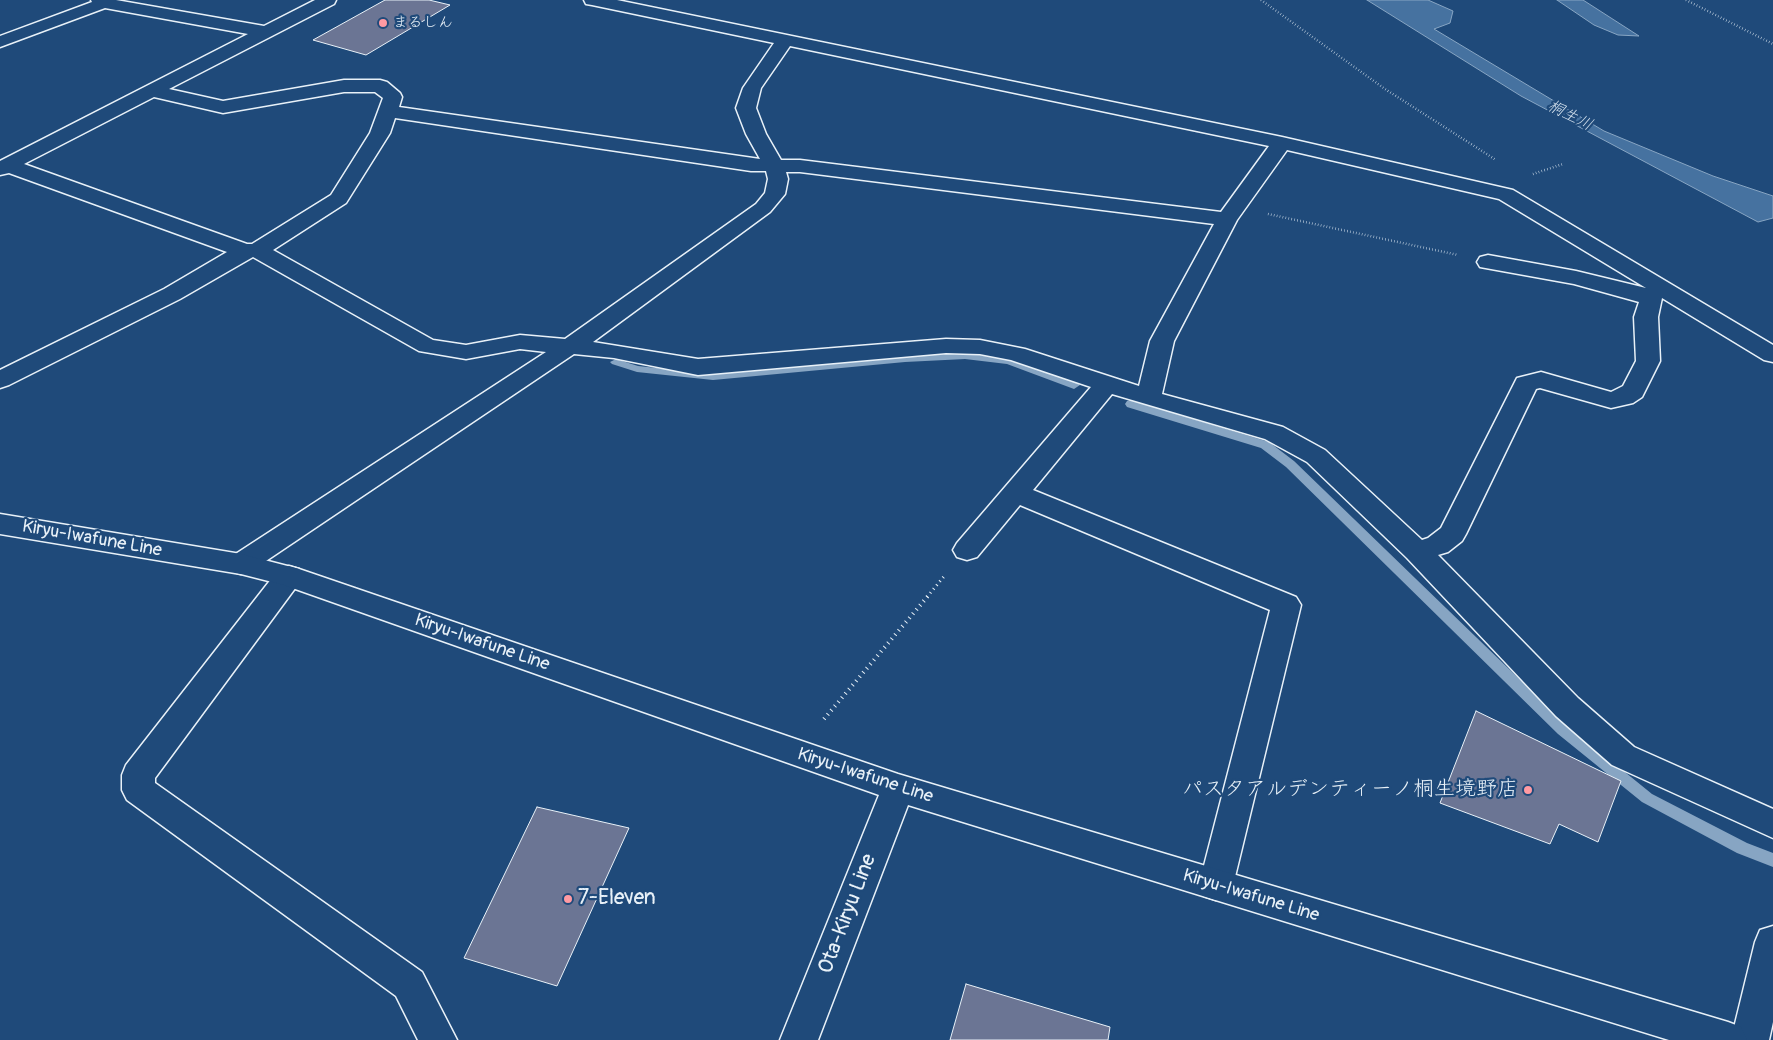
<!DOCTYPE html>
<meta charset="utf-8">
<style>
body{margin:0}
canvas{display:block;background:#1f4a7a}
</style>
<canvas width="1773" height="1040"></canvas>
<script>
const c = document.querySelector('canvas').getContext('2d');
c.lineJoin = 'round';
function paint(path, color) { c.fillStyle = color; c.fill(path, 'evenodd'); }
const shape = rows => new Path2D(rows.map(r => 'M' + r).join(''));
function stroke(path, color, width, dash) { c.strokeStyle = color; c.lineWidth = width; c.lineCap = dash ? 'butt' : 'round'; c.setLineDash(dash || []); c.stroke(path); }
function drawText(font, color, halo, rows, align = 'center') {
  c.font = font + ' Pangolin,"Klee One",sans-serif'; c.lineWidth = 4.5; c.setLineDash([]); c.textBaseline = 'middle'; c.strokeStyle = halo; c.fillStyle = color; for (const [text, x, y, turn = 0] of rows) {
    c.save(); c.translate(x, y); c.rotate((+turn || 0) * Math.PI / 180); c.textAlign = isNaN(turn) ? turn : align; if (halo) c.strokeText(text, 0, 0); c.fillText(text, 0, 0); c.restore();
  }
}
const water = shape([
 [1367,0,1428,0,1453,11,1450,23,1434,29,1604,131,1713,176,1773,196,1773,218,1758,222,1521,96,1367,0],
 [1557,0,1583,0,1639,36,1618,35,1594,25,1557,0]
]);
const stream = shape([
 [965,353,1013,359,1078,383,1080,385,1074,389,1007,364,965,359,905,362,713,380,637,372,612,364,610,362,616,359,638,366,713,374,905,356,965,353],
 [1131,400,1269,442,1294,461,1568,726,1652,794,1747,843,1773,853,1773,867,1737,853,1642,802,1558,734,1286,467,1261,448,1127,407,1125,404,1127,401,1131,400]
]);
const building = shape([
 [385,0,429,0,450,5,366,55,313,40,385,0],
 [1476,711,1621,781,1598,842,1559,824,1550,844,1440,803,1476,711],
 [537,807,629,828,557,986,464,958,537,807],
 [966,984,1110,1027,1108,1040,950,1040,966,984]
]);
const pathFar2 = shape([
 [1261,0,1385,89,1496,160],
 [1686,0,1773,44],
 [1533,174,1563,164],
 [1268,214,1458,255]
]);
const pathFar1 = shape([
 [927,597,946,574]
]);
const path = shape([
 [824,719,928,596]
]);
const minor = shape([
 [91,0,116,0,264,26,315,0,336,0,334,4,169,89,223,101,344,80,380,80,387,82,400,93,402,97,399,107,760,159,746,134,736,108,743,88,774,43,592,5,586,4,584,0,617,0,1282,137,1513,190,1773,345,1773,362,1764,360,1662,298,1658,317,1660,361,1642,397,1633,403,1611,408,1540,388,1536,389,1466,534,1462,541,1448,552,1438,555,1578,698,1634,747,1773,809,1773,838,1612,765,1556,716,1407,558,1307,462,1265,439,1112,394,1033,490,1296,597,1301,605,1233,885,1228,896,1216,900,1204,896,1199,885,1270,610,1020,505,977,557,967,560,957,557,953,550,957,543,1091,387,1011,360,980,354,946,353,698,375,614,358,574,354,251,571,241,574,231,571,227,564,231,557,546,352,520,349,466,359,419,351,253,257,180,299,9,385,0,388,0,370,164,289,227,252,9,173,0,175,0,161,248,34,105,8,0,47,0,36,92,2,91,0],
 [790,46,1269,146,1221,212,800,160,781,160,766,134,756,108,761,88,790,46],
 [344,92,375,92,383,98,370,133,331,195,252,244,247,244,24,164,154,97,223,113,344,92],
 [395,118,751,171,766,171,768,179,765,193,756,204,565,339,520,335,466,345,433,340,273,250,346,203,390,133,395,118],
 [1287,150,1499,199,1646,288,1576,271,1488,255,1480,257,1477,262,1480,267,1574,284,1639,302,1634,317,1636,361,1623,386,1611,392,1541,372,1517,378,1441,528,1428,538,1422,540,1325,450,1283,427,1162,394,1174,341,1237,220,1287,150],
 [786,172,800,172,1214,224,1150,341,1139,386,1025,349,980,340,946,339,698,359,593,342,770,212,785,194,788,179,786,172],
 [289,566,299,569,303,576,299,583,155,778,155,783,422,972,457,1040,418,1040,396,996,127,800,122,790,122,775,126,765,279,569,289,566],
 [1773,926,1773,1022,1769,1040,1731,1040,1755,942,1760,930,1773,926]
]);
const major = shape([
 [0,514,241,554,299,569,898,774,1728,1022,1741,1027,1747,1040,1669,1040,908,805,818,1040,780,1040,879,795,284,585,241,574,0,534,0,514]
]);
const markers = [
 [383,23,5,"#ff9aa2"],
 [1528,790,5,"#ff9aa2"],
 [568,899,5,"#ff9aa2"]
];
const farPoinames = [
 ["まるしん",393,23]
];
const farWaternames = [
 ["桐生川",1570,116,27]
];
const streetNames = [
 ["Kiryu-Iwafune Line",92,539,10],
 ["Kiryu-Iwafune Line",482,643,19],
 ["Kiryu-Iwafune Line",865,776,18],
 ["Kiryu-Iwafune Line",1251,896,17]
];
const nearPoinames = [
 ["パスタアルデンティーノ桐生境野店",1518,790],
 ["7-Eleven",578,899,"left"]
];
const nearStreetnames = [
 ["Ota-Kiryu Line",848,914,-69]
];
paint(water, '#4672a0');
stroke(water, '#87a5c3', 1);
paint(stream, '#87a5c3');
paint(building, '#6b7594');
stroke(building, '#e8f1f8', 1);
stroke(minor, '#e8f1f8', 3);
stroke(major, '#e8f1f8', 3);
stroke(pathFar2, '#e8f1f8', 2.5, [0.5, 2.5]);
stroke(pathFar1, '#e8f1f8', 3, [1, 4]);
stroke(path, '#e8f1f8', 4, [1, 4.5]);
paint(minor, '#1f4a7a');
paint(major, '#1f4a7a');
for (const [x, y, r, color] of markers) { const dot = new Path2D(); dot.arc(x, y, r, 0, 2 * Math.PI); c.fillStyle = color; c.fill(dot); stroke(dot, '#1f4a7a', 2); }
drawText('15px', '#e8f1f8', '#1f4a7a', farPoinames, 'left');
drawText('italic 16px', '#d0deeb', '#1f4a7a', farWaternames);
drawText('18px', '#e8f1f8', '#1f4a7a', streetNames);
drawText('21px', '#e8f1f8', '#1f4a7a', nearPoinames, 'right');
drawText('21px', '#e8f1f8', '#1f4a7a', nearStreetnames);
</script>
